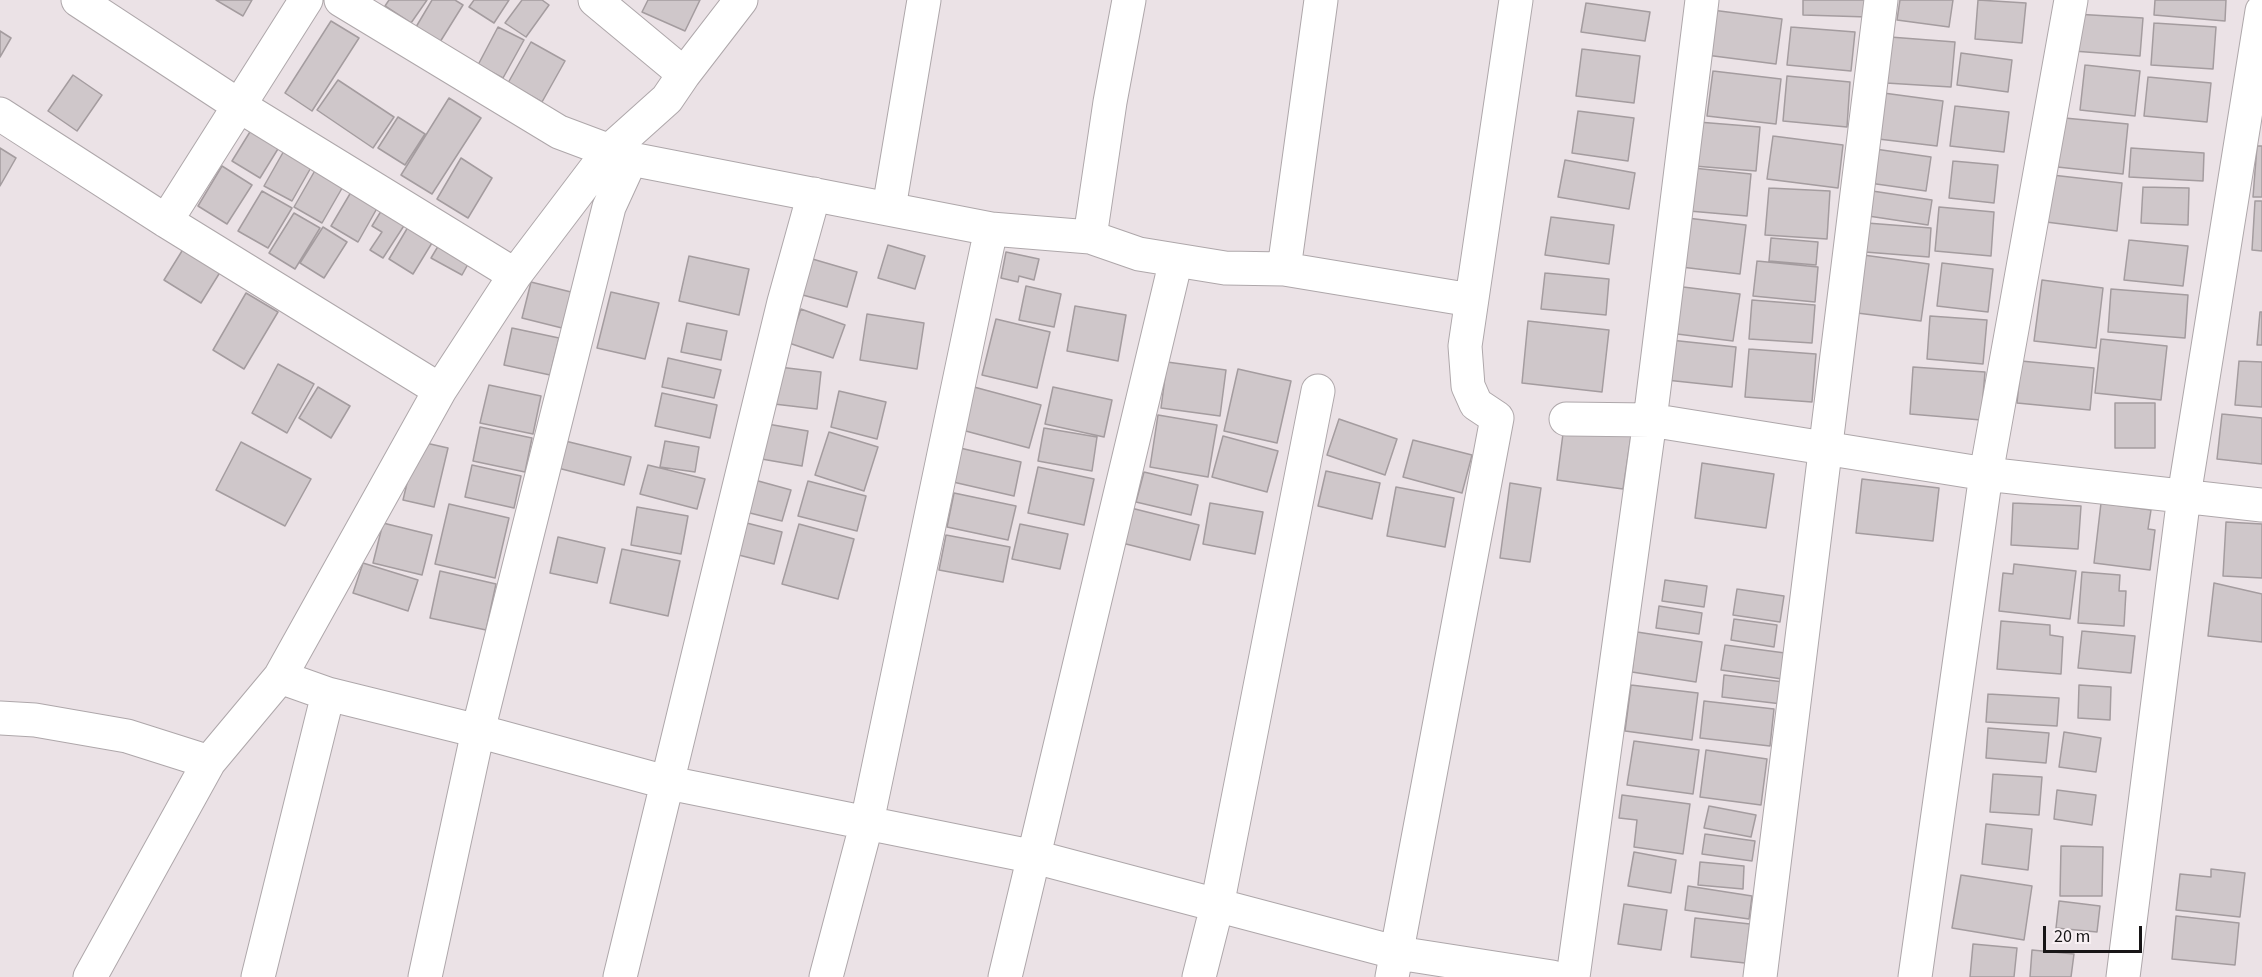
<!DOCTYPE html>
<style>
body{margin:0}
#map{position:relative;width:2262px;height:977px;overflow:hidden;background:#ebe2e6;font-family:"Source Sans 3",sans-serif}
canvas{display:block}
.scale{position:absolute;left:2043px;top:926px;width:99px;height:27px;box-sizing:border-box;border:3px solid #181617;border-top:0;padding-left:8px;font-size:18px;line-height:21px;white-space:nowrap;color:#181617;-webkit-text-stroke:4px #f8f0f3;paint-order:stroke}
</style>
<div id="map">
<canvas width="2262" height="977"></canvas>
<div class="scale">20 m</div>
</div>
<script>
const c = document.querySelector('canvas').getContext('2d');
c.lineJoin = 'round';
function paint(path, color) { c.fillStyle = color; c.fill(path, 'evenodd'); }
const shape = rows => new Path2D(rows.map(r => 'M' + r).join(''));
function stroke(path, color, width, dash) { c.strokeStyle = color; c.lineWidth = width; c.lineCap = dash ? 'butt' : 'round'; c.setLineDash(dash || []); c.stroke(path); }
const building = shape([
 [216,0,252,0,243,16,216,0],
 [389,0,427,0,411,23,385,6,389,0],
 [432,0,455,0,463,5,440,42,416,27,432,0],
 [474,0,509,0,494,23,469,7,474,0],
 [522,0,542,0,549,5,526,37,505,23,522,0],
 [648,0,700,0,685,31,642,12,648,0],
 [1803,0,1869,0,1868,17,1803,15,1803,0],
 [1900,0,1953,0,1949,27,1897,20,1900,0],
 [1978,0,2026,3,2022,43,1975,39,1978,0],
 [2155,0,2226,0,2225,21,2154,15,2155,0],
 [1586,3,1650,12,1645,41,1581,32,1586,3],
 [1712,10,1782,19,1776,64,1706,55,1712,10],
 [2075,14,2143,18,2140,56,2073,51,2075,14],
 [331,21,359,38,312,111,285,93,331,21],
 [2154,23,2216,27,2213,69,2151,65,2154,23],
 [498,27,524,40,503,78,478,65,498,27],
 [1791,27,1855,32,1851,71,1787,65,1791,27],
 [0,31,11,38,0,57,0,31],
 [1890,37,1955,42,1951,87,1886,83,1890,37],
 [531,42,565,61,542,102,508,83,531,42],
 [1582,49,1640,56,1634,103,1576,96,1582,49],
 [1961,53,2012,60,2008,92,1957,85,1961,53],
 [2085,65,2140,71,2135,116,2080,110,2085,65],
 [1713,71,1781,79,1776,124,1707,116,1713,71],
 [73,75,102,95,77,131,48,111,73,75],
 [1787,76,1850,82,1847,127,1783,121,1787,76],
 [2148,77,2211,83,2207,122,2144,116,2148,77],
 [338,80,394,117,373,148,317,110,338,80],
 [1876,92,1943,101,1937,146,1870,138,1876,92],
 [449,98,481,118,432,194,401,175,449,98],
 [1955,106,2009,112,2004,152,1950,146,1955,106],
 [1578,111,1634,118,1628,161,1572,153,1578,111],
 [398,117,425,134,405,165,378,148,398,117],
 [2054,117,2128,124,2123,174,2048,166,2054,117],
 [1698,122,1760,127,1756,171,1694,166,1698,122],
 [253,127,281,144,260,178,232,161,253,127],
 [1773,136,1843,145,1838,188,1767,179,1773,136],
 [2257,146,2262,146,2262,197,2253,197,2257,146],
 [0,148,16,158,0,186,0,148],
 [1868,148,1931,157,1926,191,1862,182,1868,148],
 [2131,148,2204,153,2203,181,2129,177,2131,148],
 [285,149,313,164,292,201,264,186,285,149],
 [461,158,492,178,468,218,437,199,461,158],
 [1565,160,1635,173,1629,209,1558,197,1565,160],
 [1953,161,1998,165,1994,203,1949,198,1953,161],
 [222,166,252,185,227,224,198,206,222,166],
 [317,167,345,183,322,223,294,207,317,167],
 [1693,168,1751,174,1747,216,1689,211,1693,168],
 [2052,175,2122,183,2117,231,2046,222,2052,175],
 [354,187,380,203,358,242,331,226,354,187],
 [2143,187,2189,188,2188,225,2141,223,2143,187],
 [1769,188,1830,191,1827,239,1765,235,1769,188],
 [1859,189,1932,200,1928,225,1855,214,1859,189],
 [262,191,292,208,268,248,238,231,262,191],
 [2255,201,2262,201,2262,251,2252,250,2255,201],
 [386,203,409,218,383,258,370,250,382,232,372,226,386,203],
 [1939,207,1994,212,1991,256,1935,251,1939,207],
 [294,213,320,228,295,269,269,253,294,213],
 [1551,217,1614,225,1609,264,1545,255,1551,217],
 [1687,218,1746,225,1740,274,1681,267,1687,218],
 [411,222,435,238,413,274,389,259,411,222],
 [1867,223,1931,228,1929,257,1865,252,1867,223],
 [323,227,347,242,324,278,300,263,323,227],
 [190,238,227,261,201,303,164,280,190,238],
 [443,238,473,255,462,275,431,258,443,238],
 [1771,238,1818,242,1816,265,1769,261,1771,238],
 [2129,240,2188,246,2183,286,2124,280,2129,240],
 [888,245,925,256,915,289,878,278,888,245],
 [1006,252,1039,259,1034,280,1019,276,1018,282,1001,278,1006,252],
 [1856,254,1929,264,1921,321,1849,312,1856,254],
 [689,256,749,269,739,315,679,301,689,256],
 [809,258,857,272,847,307,799,294,809,258],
 [1757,261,1818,267,1815,302,1753,296,1757,261],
 [1942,263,1993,269,1988,312,1937,306,1942,263],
 [1545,273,1609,279,1606,315,1541,309,1545,273],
 [2042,280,2103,288,2096,348,2034,341,2042,280],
 [531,282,571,292,562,328,522,318,531,282],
 [1026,286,1061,294,1054,327,1019,320,1026,286],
 [1675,286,1740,294,1733,341,1669,333,1675,286],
 [2111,289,2188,295,2185,338,2108,332,2111,289],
 [611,292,659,303,645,359,597,348,611,292],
 [246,293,278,312,244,369,213,350,246,293],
 [1752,300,1815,305,1812,343,1749,339,1752,300],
 [1075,306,1126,315,1118,361,1067,351,1075,306],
 [801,309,845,325,833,358,789,343,801,309],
 [2260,312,2262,312,2262,345,2257,345,2260,312],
 [867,314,924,323,917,369,860,360,867,314],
 [1930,316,1987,320,1983,364,1927,359,1930,316],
 [996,319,1050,332,1037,388,982,375,996,319],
 [1528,321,1609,330,1602,392,1522,383,1528,321],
 [687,323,727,331,721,360,681,352,687,323],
 [512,328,559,338,550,375,504,365,512,328],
 [2101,339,2167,346,2161,400,2095,393,2101,339],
 [1670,340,1736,347,1732,387,1666,380,1670,340],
 [1749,349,1816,354,1812,402,1745,397,1749,349],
 [668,358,721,370,714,398,662,387,668,358],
 [2021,361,2094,368,2090,410,2017,403,2021,361],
 [2239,361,2262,362,2262,407,2235,405,2239,361],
 [1167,362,1226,370,1220,416,1161,408,1167,362],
 [278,364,314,384,287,433,252,413,278,364],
 [779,367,821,372,817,409,774,404,779,367],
 [1913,367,1985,372,1981,420,1910,414,1913,367],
 [1238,369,1291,381,1277,443,1224,431,1238,369],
 [489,385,541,396,533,434,480,423,489,385],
 [318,387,350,406,331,438,299,418,318,387],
 [974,387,1041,405,1029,448,962,430,974,387],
 [1053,387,1112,400,1104,437,1045,424,1053,387],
 [839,391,886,402,877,439,831,427,839,391],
 [662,393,717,405,710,438,655,426,662,393],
 [2115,403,2155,403,2155,448,2115,448,2115,403],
 [2222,414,2262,418,2262,464,2217,459,2222,414],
 [1158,415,1217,425,1208,477,1150,467,1158,415],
 [1339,419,1397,439,1385,475,1327,455,1339,419],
 [756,422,808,431,802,466,750,457,756,422],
 [1564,426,1631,436,1623,489,1557,480,1564,426],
 [480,427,532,438,525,472,473,461,480,427],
 [1044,428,1097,437,1092,471,1038,461,1044,428],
 [829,432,878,447,864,491,815,475,829,432],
 [1223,436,1278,451,1267,492,1212,477,1223,436],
 [561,440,631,457,624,485,554,467,561,440],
 [1413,440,1472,455,1462,493,1403,477,1413,440],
 [417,441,448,448,434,507,403,500,417,441],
 [665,441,699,447,695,472,660,467,665,441],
 [241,442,311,479,285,526,216,490,241,442],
 [960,448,1021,462,1014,496,953,482,960,448],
 [1702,463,1774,474,1766,528,1695,518,1702,463],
 [472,465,521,476,514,508,465,497,472,465],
 [648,465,705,479,697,509,640,494,648,465],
 [1038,467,1094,479,1084,525,1028,513,1038,467],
 [1326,471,1380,483,1372,519,1318,506,1326,471],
 [1144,472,1198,485,1191,515,1136,502,1144,472],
 [751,479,791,490,782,521,742,511,751,479],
 [1862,479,1939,488,1933,541,1856,533,1862,479],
 [808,481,866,496,857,531,798,516,808,481],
 [1510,483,1541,488,1530,562,1500,558,1510,483],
 [1396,487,1454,498,1445,547,1387,536,1396,487],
 [954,493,1016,506,1008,540,947,527,954,493],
 [1210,503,1263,512,1255,554,1203,544,1210,503],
 [2013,503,2081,506,2078,549,2011,545,2013,503],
 [2101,503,2151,510,2148,529,2155,530,2150,570,2094,563,2101,503],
 [449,504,509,518,495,578,435,564,449,504],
 [637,507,688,516,681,554,631,545,637,507],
 [1131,508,1199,525,1190,560,1122,543,1131,508],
 [735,520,782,532,774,564,727,552,735,520],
 [2226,522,2262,524,2262,578,2223,576,2226,522],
 [383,523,432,535,422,575,373,563,383,523],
 [799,524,854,539,838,599,782,584,799,524],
 [1020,524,1068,534,1060,569,1012,559,1020,524],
 [946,535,1010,547,1003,582,939,570,946,535],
 [558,537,605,548,597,583,550,573,558,537],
 [622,549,680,561,668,616,610,603,622,549],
 [363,563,418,580,408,611,353,593,363,563],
 [2014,564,2076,571,2070,619,1999,611,2003,573,2013,574,2014,564],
 [440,571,496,584,486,630,430,618,440,571],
 [2082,572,2120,575,2119,591,2126,591,2124,626,2078,623,2082,572],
 [1665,580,1707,586,1704,607,1662,601,1665,580],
 [2214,583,2262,594,2262,642,2208,636,2214,583],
 [1737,589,1784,596,1780,622,1733,615,1737,589],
 [1659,606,1702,613,1699,634,1656,628,1659,606],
 [1734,619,1777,625,1774,647,1731,640,1734,619],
 [2001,621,2050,625,2050,635,2063,637,2061,674,1997,669,2001,621],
 [2082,631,2135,636,2131,673,2078,668,2082,631],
 [1637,632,1702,642,1696,682,1632,672,1637,632],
 [1725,645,1785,653,1782,679,1721,670,1725,645],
 [1724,675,1784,682,1782,704,1722,697,1724,675],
 [1631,685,1698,693,1692,740,1625,731,1631,685],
 [2079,685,2111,687,2110,720,2078,718,2079,685],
 [1988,694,2059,698,2057,726,1986,722,1988,694],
 [1704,701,1774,709,1770,746,1700,738,1704,701],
 [1988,728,2049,733,2046,763,1986,758,1988,728],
 [2064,732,2101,738,2096,772,2059,767,2064,732],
 [1634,741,1699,750,1693,794,1627,785,1634,741],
 [1706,750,1767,759,1761,805,1700,797,1706,750],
 [1993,774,2042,777,2039,815,1990,812,1993,774],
 [2057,790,2096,795,2092,825,2054,819,2057,790],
 [1622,795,1690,804,1683,854,1634,847,1637,820,1619,818,1622,795],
 [1709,806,1756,815,1751,837,1704,828,1709,806],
 [1986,824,2032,829,2028,870,1982,864,1986,824],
 [1705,834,1755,841,1752,861,1702,854,1705,834],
 [2061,846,2103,847,2102,896,2060,896,2061,846],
 [1634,852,1676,860,1671,893,1628,886,1634,852],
 [1700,862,1744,866,1743,889,1698,885,1700,862],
 [2211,869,2245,873,2240,917,2176,910,2180,874,2211,877,2211,869],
 [1961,875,2032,886,2024,940,1952,928,1961,875],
 [1688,886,1752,896,1749,919,1685,910,1688,886],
 [2059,901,2100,906,2097,932,2056,928,2059,901],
 [1624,904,1667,910,1661,950,1618,944,1624,904],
 [2176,916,2239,923,2235,965,2172,959,2176,916],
 [1695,918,1750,924,1745,963,1691,957,1695,918],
 [1973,944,2017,948,2014,977,1970,977,1973,944],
 [2032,950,2074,954,2071,977,2030,977,2032,950]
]);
const street = shape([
 [78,0,238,105,515,275],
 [341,0,559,132,631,159,991,229,1090,237,1139,254,1225,268,1284,269,1471,300],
 [595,0,684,74],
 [0,114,166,221,440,390],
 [889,208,924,0],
 [166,221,306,0],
 [1090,237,1110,102,1129,0],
 [1284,269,1321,0],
 [1566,419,1650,420,1986,474,2262,505],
 [280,677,328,694,478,731,669,783,1035,857,1398,953,1552,977],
 [0,718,35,720,127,736,209,762],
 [90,977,209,762,280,677,440,390,515,275,609,151,667,99,684,74,741,0],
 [258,977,328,694],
 [425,977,478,731,609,207,631,159],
 [620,977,784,302,814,194],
 [826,977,867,822,991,229],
 [1005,977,1176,260],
 [1199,977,1217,906,1318,391],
 [1392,977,1497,418,1476,404,1468,386,1465,346,1516,0],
 [1573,977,1650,420,1702,0],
 [1760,977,1881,0],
 [1915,977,1986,474,2071,0],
 [2123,977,2184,496,2262,11]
]);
paint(building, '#cfc7ca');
stroke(building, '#a49c9f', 1.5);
stroke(street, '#aea7aa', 35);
stroke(street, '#fff', 33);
</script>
